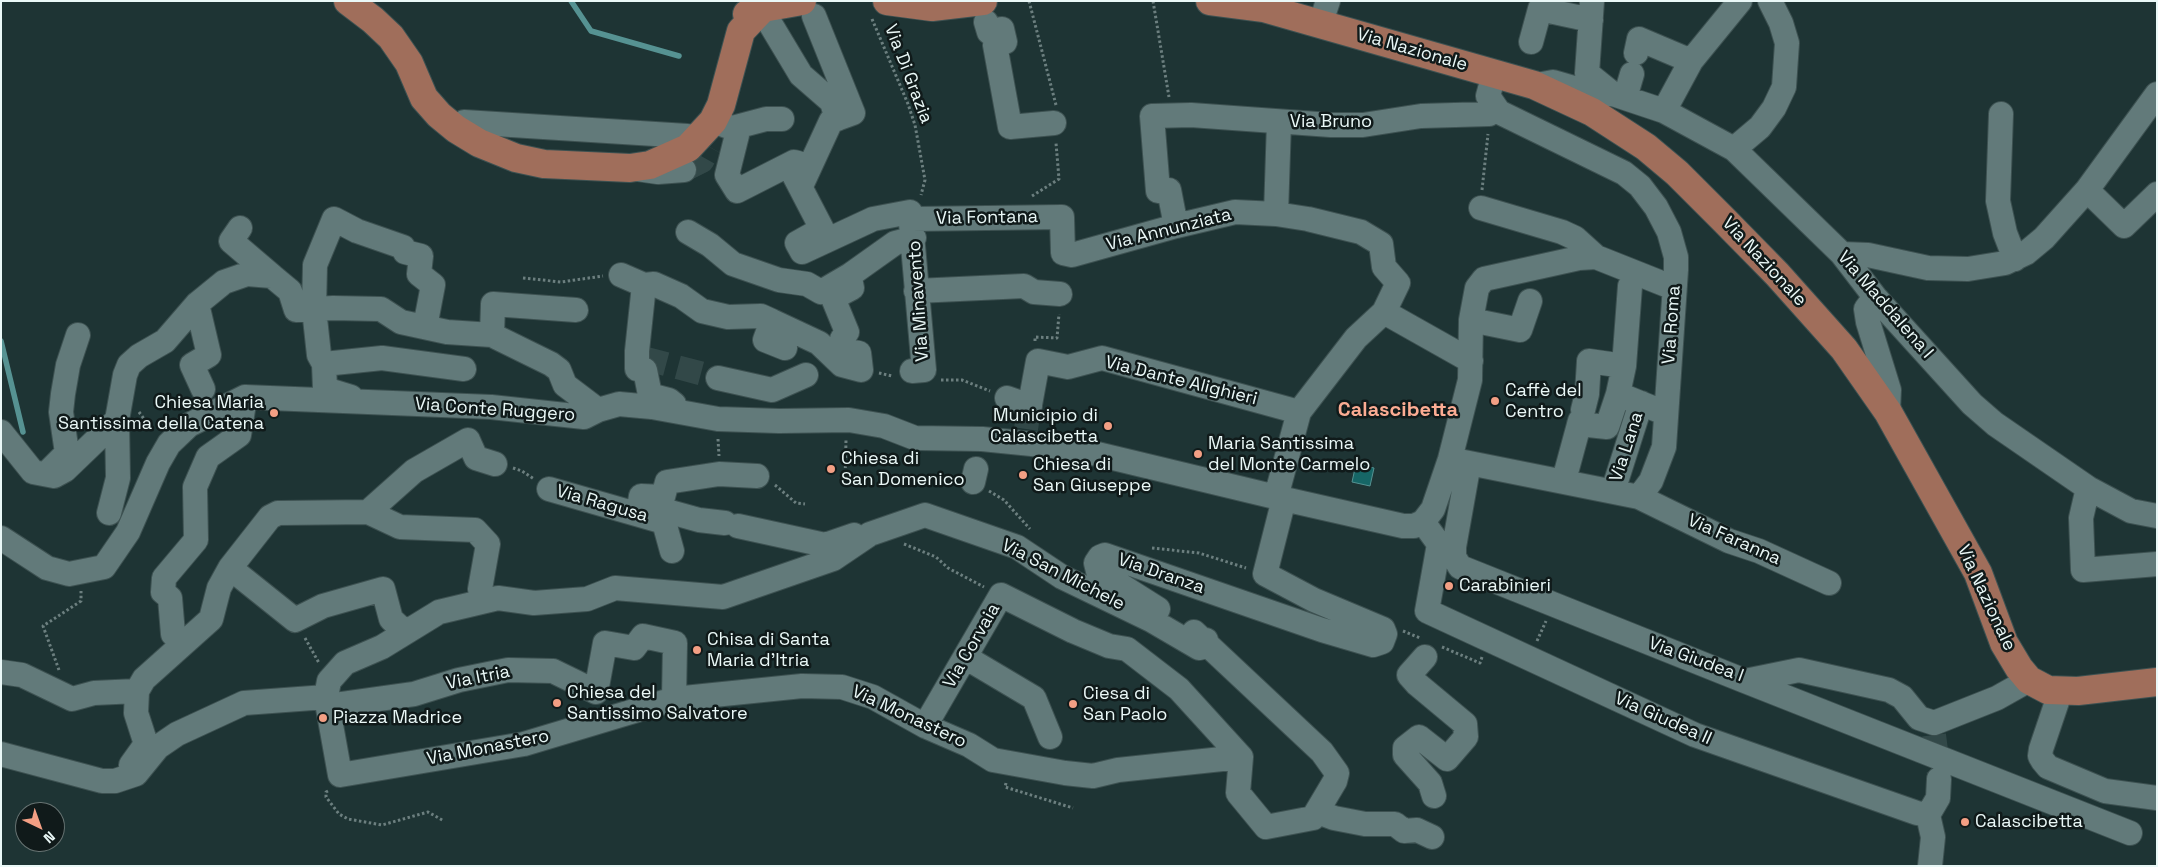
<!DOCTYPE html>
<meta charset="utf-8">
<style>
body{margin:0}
#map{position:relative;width:2158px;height:867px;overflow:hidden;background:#1e3434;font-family:"Space Grotesk",sans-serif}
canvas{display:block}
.frame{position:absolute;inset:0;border:2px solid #eaf8f7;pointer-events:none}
.north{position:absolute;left:15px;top:802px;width:50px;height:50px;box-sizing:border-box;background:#101a1a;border:1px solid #677372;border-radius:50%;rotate:138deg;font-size:14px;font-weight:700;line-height:20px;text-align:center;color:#eaf8f7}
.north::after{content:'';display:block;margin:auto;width:18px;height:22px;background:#f39f84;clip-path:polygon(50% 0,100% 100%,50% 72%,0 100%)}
</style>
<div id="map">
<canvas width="2158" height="867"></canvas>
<div class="frame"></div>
<div class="north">N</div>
</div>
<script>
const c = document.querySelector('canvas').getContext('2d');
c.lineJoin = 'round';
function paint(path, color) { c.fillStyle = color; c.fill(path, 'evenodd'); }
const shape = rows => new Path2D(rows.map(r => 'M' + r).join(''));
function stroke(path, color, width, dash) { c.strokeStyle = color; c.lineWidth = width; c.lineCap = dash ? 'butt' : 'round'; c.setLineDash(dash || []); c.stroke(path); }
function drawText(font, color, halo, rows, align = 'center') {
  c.font = font + ' "Space Grotesk",sans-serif'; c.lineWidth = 5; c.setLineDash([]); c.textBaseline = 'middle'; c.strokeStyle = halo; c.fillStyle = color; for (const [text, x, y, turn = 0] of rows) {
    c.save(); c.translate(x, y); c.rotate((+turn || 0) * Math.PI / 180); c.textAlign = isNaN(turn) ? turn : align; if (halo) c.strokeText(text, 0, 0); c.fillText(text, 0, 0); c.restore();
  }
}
const water = shape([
 [1356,464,1374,468,1370,486,1352,482,1356,464]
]);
const stream = shape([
 [571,1,591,31,679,56],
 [1,341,23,432]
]);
const minorTunnel = shape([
 [684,170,702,161,710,147],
 [643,358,718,378],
 [1026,429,1029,410],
 [1934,735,1939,774]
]);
const path = shape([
 [1029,1,1056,105],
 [1153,1,1169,97],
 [872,19,908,104,915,125,925,180,921,195],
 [1482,190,1488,134],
 [1032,196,1059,179,1056,143],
 [523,278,561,282,603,276],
 [1035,341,1035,337,1057,338,1059,314],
 [879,373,892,376],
 [941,380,962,380,990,391],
 [139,412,153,431],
 [718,439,719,456],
 [513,468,522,471,534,479],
 [845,483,846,440],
 [775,485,796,503,805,504],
 [989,491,1004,500,1030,529],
 [904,544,936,557,948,568,984,587],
 [1152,548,1199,553,1246,568],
 [1403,631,1420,638],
 [305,638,319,663],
 [1537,641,1546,621],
 [1442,647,1480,663,1482,657],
 [59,670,43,626,81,601,81,591],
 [1006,783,1005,787,1073,808],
 [328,791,326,792,326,797,339,814,348,819,382,825,428,812,444,821]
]);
const minor = shape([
 [1592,1,1587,73,1613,94,1664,111,1734,149,1842,254,1875,297,1972,404,1995,424,2088,488,2131,511,2157,516],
 [768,20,801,75,832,102,837,119],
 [986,22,989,32,1002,29,1005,42,995,45,1010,127,1054,123],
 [1321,22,1328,1],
 [1531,42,1540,9,1591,20],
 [1636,53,1639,39,1691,61],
 [1537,85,1553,82,1598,95,1613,94],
 [1625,98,1632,74],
 [1664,111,1691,61,1740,1],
 [2001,114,1998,201,2005,233,2015,259],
 [713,121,732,128,737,135,727,175,737,191,794,162,798,163,799,168,795,177,822,229,797,243,802,252,873,219,910,212,924,370,912,371],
 [732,128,766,119,782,119],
 [456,129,464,122,687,136],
 [1734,149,1760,127,1774,108,1784,87,1787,43,1781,23,1770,1],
 [637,169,658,172,684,170],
 [801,186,831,121,853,113,814,16],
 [2087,190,2124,226,2157,194],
 [1481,208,1562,232,1575,238,1596,257,1674,288],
 [1276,214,1279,122],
 [912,219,1062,217,1063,253,1072,255,1176,226,1235,212,1276,214,1308,219,1361,232,1381,244,1384,267,1398,283,1384,312,1471,361],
 [1176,226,1169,190,1158,191,1152,116,1191,115,1331,125,1363,125,1421,116,1489,114],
 [240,228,231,241,272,276],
 [688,232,710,245,733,264,779,280,807,284,821,292,850,275,895,243,914,238],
 [1842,254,1868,255,1928,268,1968,269,2005,263,2026,253,2044,238,2087,190,2157,94],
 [621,275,644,285,637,351,637,369,645,370,650,395,669,400,674,404],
 [644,285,654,284,681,296,702,311,728,317,761,316,772,321,765,340,785,348],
 [916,291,1024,286,1034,292,1060,294],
 [1875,297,1866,309,1868,322,1889,390,1888,412],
 [197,304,209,355,192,365,203,389],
 [1471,320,1520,330,1530,301],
 [772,321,819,343,842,365,861,370,859,353,845,351,842,339,847,332,833,298,852,288,851,283],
 [492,335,493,304,576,310],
 [324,364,382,358,464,369],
 [1624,366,1630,286],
 [718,378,772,390,806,375],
 [351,397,325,389,324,364,319,355,314,309,315,265,334,219,357,231,403,247,405,252,421,256,419,274,433,285,425,327],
 [1007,398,1030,406],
 [1029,410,1038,361,1068,367,1102,358,1299,412],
 [1583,410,1587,394,1589,361,1624,366,1618,394],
 [1579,424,1607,427,1618,394,1665,413],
 [1,432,33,472,54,476,65,470,117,420,125,375,129,365,139,356,165,341,197,304,224,282,247,274,272,276,290,291,296,310,333,308,381,309,401,322,447,332,492,335,551,364,559,370,565,385,598,410],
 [1454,460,1639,497,1651,481,1664,447,1676,270,1676,257,1669,232,1656,207,1640,186,1624,173,1499,112,1488,96,1494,74],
 [1469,463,1454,547,1454,557,1460,567,1745,681,1799,670,1889,690,1902,697,1919,718,1934,723,1997,698,2029,680],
 [50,470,67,453,61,412,63,394,68,365,78,335],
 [1564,480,1580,421],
 [973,482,976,469],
 [2088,488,2081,518,2083,570,2157,564],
 [549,489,664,522,672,551],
 [1613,491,1641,403],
 [1276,497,1299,412,1356,338,1384,312],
 [1639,497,1729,541,1759,551,1829,583],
 [368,512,400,527,475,530,488,544,480,589,482,600],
 [109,513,118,478,117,420],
 [1423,522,1439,544,1427,611,1695,735,1917,813,1928,815,1938,798,1939,779],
 [725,523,699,520,645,505,640,502,641,496,663,497,667,482,719,474,757,476],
 [738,526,825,545,854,535],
 [1,538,47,568,69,574,104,567,128,532,158,463,169,444,189,425,245,397,491,407,584,417,598,410,619,404,652,407,718,419,779,421,849,420,884,426,915,438,982,439,1072,448,1284,499,1403,526,1414,526,1423,522,1433,509,1450,459,1470,380,1471,320,1477,288,1484,279,1579,258,1596,257],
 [1158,609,1098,571,1096,563,1100,557,1105,555,1322,630,1373,645,1382,642,1385,634,1383,629,1314,600,1265,574,1284,499],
 [405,632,391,619,383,589,323,606,295,620,230,568,270,517,278,513,368,512,414,471,468,440,476,458,495,464],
 [1194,632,1322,752,1337,773,1335,781,1313,818,1266,827,1238,793,1241,757],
 [173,634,170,598,163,592,164,578,196,540,195,487,208,457,239,435,245,397],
 [1206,640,1203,647,1199,648,1151,620,1062,577,1017,547,925,515,870,534,833,559,723,597,615,588,587,599,534,603,498,598,439,612,382,647,345,663,329,681,326,697,340,775,524,744,674,699,802,686,842,687,873,697,925,726,969,745,993,760,1065,773,1093,776,1118,770,1241,757],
 [965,657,1034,698,1050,737],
 [1425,657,1409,675,1417,684,1465,724,1466,737,1447,759,1419,737,1405,748,1405,755,1430,783,1434,796],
 [1,672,22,675,72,699,94,693,137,691],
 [1745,681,2130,833],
 [2061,690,2041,749,2040,756,2043,761,2048,767,2105,791,2157,798],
 [328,706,414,694,459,680,508,670,553,671,596,692,605,643,634,648,643,636,675,643,674,699],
 [925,726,1001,595,1073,631,1109,646,1127,649,1179,689,1241,757],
 [1,754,102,781,115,781,136,774,158,747,177,734,244,703,326,697],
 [131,765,146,744,136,713,137,691,144,679,211,619,219,588,230,568],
 [1318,812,1334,818,1365,824,1395,824,1404,831,1417,830,1432,837],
 [1928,815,1933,837,1930,866]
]);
const major = shape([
 [348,1,373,20,391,37,409,63,424,98,439,115,456,129,479,143,516,158,544,164,630,168,650,165,688,148,713,121,721,105,741,31,763,8],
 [887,1,932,7,983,1],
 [1210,1,1264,8,1534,85,1592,112,1646,147,1677,173,1725,221,1777,274,1844,349,1888,412,1978,573,2004,643,2019,668,2029,680,2048,690,2078,691,2157,682],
 [747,14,763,8,802,1]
]);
const markers = [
 [1495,401,5,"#f39f84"],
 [274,413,5,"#f39f84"],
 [1108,426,5,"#f39f84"],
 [1198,454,5,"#f39f84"],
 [831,469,5,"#f39f84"],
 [1023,475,5,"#f39f84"],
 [1449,586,5,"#f39f84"],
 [697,650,5,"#f39f84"],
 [557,703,5,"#f39f84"],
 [1073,704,5,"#f39f84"],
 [323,718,5,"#f39f84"],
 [1965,822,5,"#f39f84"]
];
const streetNames = [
 ["Via Nazionale",1412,50,16],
 ["Via Di Grazia",908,74,69],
 ["Via Bruno",1331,122],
 ["Via Fontana",987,218,-1],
 ["Via Annunziata",1169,230,-14],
 ["Via Nazionale",1764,262,47],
 ["Via Minavento",919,301,-94],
 ["Via Maddalena I",1885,305,49],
 ["Via Roma",1672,325,-86],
 ["Via Dante Alighieri",1181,381,14],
 ["Via Conte Ruggero",495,410,4],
 ["Via Lana",1627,447,-72],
 ["Via Ragusa",602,504,16],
 ["Via Faranna",1734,540,24],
 ["Via Dranza",1161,574,19],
 ["Via San Michele",1063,575,27],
 ["Via Nazionale",1986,598,65],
 ["Via Corvaia",972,646,-60],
 ["Via Giudea I",1696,660,20],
 ["Via Itria",478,678,-11],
 ["Via Monastero",909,717,25],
 ["Via Giudea II",1663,719,24],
 ["Via Monastero",488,748,-11]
];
const poiNames = [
 ["Caffè del",1505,391],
 ["Centro",1505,412],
 ["Chiesa Maria",264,403,"right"],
 ["Santissima della Catena",264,424,"right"],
 ["Municipio di",1098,416,"right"],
 ["Calascibetta",1098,437,"right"],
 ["Maria Santissima",1208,444],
 ["del Monte Carmelo",1208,465],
 ["Chiesa di",841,459],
 ["San Domenico",841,480],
 ["Chiesa di",1033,465],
 ["San Giuseppe",1033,486],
 ["Carabinieri",1459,586],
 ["Chisa di Santa",707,640],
 ["Maria d'Itria",707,661],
 ["Chiesa del",567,693],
 ["Santissimo Salvatore",567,714],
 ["Ciesa di",1083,694],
 ["San Paolo",1083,715],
 ["Piazza Madrice",333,718],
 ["Calascibetta",1975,822]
];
const quarterNames = [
 ["Calascibetta",1398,411]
];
paint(water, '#166666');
stroke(water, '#569292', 1);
stroke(stream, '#569292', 5.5);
stroke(minorTunnel, '#324848', 24, [24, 12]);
stroke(minor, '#3d5151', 26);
stroke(major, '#3d5151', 30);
stroke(path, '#6c7f7f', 3, [2.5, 2.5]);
stroke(minor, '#627a7a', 24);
stroke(major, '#a06e5b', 28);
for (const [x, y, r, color] of markers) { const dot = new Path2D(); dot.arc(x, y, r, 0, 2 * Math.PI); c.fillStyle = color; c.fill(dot); stroke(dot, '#101a1a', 2); }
drawText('18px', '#eaf8f7', '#101a1a', streetNames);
drawText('18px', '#eaf8f7', '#101a1a', poiNames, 'left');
drawText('bold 20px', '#fbac93', '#101a1a', quarterNames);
</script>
